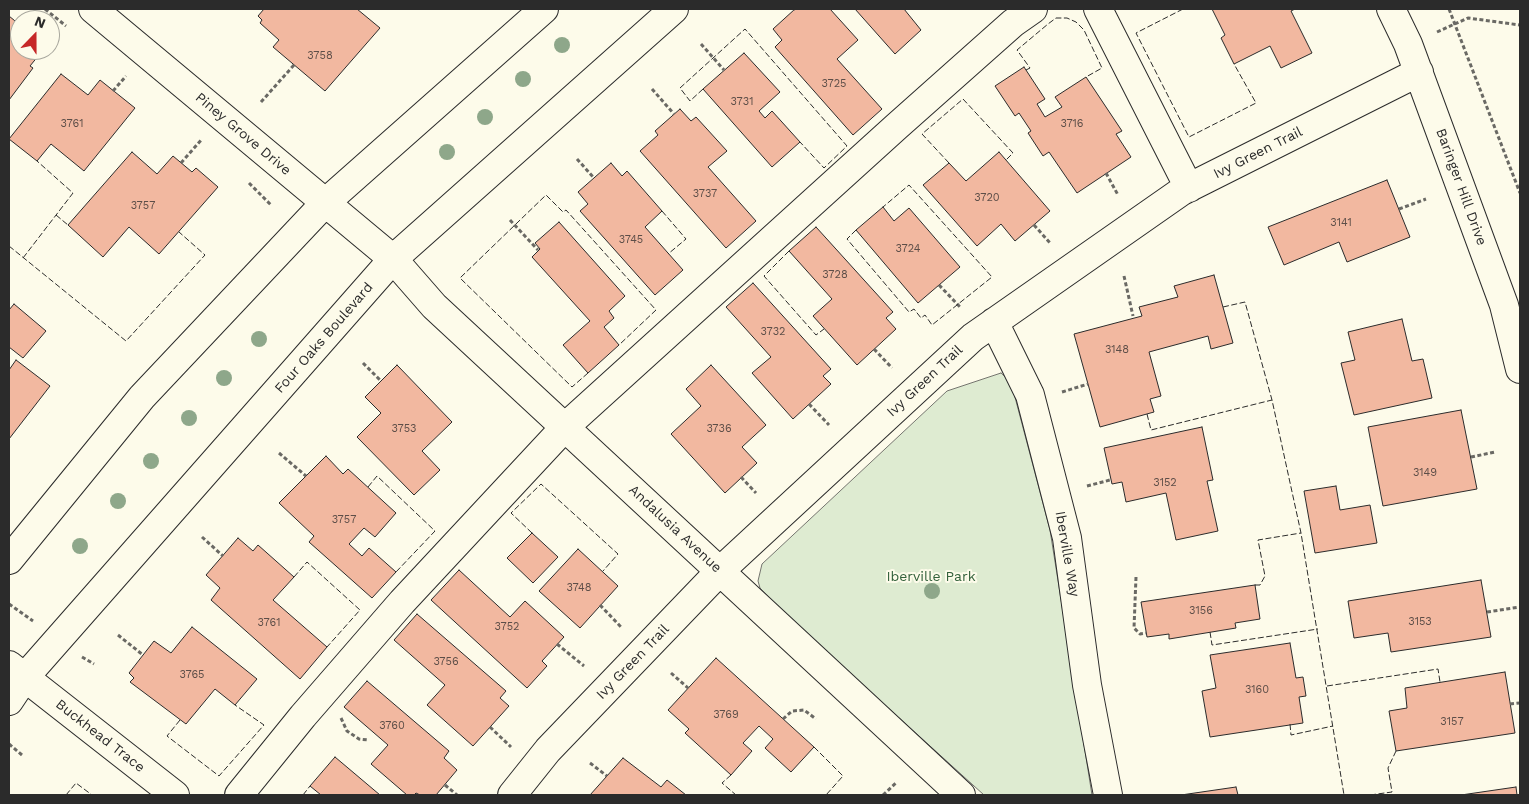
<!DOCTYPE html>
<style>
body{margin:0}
#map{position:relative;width:1529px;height:804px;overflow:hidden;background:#fdfbea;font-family:"Work Sans",sans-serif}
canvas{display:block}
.frame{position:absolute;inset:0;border:10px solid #2b2b2b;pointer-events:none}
.north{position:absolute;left:10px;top:10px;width:50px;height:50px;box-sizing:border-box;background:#fdfbea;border:1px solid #a9a89e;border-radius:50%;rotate:22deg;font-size:14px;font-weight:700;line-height:20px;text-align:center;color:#2b2b2b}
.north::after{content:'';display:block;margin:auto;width:18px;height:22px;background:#c62828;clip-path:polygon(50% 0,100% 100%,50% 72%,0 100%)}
</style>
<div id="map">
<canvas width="1529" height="804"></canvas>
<div class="frame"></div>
<div class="north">N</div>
</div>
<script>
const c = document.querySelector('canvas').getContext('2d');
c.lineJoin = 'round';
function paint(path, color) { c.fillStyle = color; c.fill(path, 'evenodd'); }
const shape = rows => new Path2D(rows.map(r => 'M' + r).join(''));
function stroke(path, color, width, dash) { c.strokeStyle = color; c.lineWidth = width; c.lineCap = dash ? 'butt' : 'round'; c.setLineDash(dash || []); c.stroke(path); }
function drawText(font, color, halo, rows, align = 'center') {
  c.font = font + ' "Work Sans",sans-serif'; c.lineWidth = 4; c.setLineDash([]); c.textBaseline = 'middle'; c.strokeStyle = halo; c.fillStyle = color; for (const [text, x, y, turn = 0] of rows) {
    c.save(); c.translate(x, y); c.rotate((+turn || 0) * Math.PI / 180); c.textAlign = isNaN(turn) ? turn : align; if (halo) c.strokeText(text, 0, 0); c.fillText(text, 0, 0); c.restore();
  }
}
const green = shape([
 [1001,373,1011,382,1050,530,1092,795,984,795,780,610,760,588,758,581,762,564,947,391,1001,373]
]);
const building = shape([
 [264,9,357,9,380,28,325,91,273,47,279,40,260,23,262,20,258,16,264,9],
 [830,9,858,40,837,59,882,109,853,135,775,47,782,40,773,29,795,9,830,9],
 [855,9,904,9,921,30,895,54,855,9],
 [1212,9,1295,9,1291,11,1312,53,1281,68,1270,46,1234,64,1221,38,1225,35,1212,9],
 [9,16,20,25,20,50,43,50,30,66,33,68,9,100,9,16],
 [744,53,780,92,759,111,765,118,772,111,800,142,772,167,703,89,744,53],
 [1024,67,1045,99,1037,104,1045,117,1062,107,1055,97,1086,77,1122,131,1116,134,1131,157,1077,193,1049,152,1043,156,1028,133,1031,131,1019,113,1015,116,995,86,1024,67],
 [61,74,88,95,100,80,135,108,84,171,51,144,37,161,9,139,61,74],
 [680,109,691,121,696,117,727,151,708,167,756,221,726,248,640,151,658,135,655,131,680,109],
 [132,152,157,174,173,156,192,172,196,168,218,187,159,254,129,227,103,257,68,225,132,152],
 [999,152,1050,211,1015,241,1001,224,977,246,923,185,949,163,966,181,999,152],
 [611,163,622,176,627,171,662,211,645,227,683,270,655,295,580,211,588,204,578,192,611,163],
 [1387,180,1410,237,1347,262,1339,242,1284,265,1268,227,1387,180],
 [883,207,894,221,909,208,960,267,918,303,856,230,883,207],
 [559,222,625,296,609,311,614,318,604,327,619,345,588,373,563,345,590,321,532,257,540,249,535,243,559,222],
 [816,227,893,312,886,318,896,329,857,365,813,316,832,299,789,251,816,227],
 [1214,275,1233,343,1211,349,1208,336,1149,352,1161,396,1150,399,1154,412,1100,427,1074,334,1142,316,1139,307,1178,297,1174,286,1214,275],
 [753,283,831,369,823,376,831,384,793,419,752,373,771,357,726,307,753,283],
 [14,304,46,331,23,358,9,347,9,310,14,304],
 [1402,319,1412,361,1423,359,1432,398,1354,415,1341,363,1355,360,1348,332,1402,319],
 [16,360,50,386,9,439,9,370,16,360],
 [397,365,452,422,422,451,440,470,414,495,357,437,381,413,365,397,397,365],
 [711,365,766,425,742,447,757,463,725,493,671,434,701,406,686,389,711,365],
 [1461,410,1477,489,1383,506,1368,427,1461,410],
 [1202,427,1213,480,1207,481,1218,531,1176,540,1166,493,1126,502,1122,482,1112,484,1104,448,1202,427],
 [326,456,343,474,348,469,396,513,375,537,364,528,349,544,362,556,369,548,396,572,372,598,309,542,314,536,279,503,326,456],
 [1336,486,1340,510,1370,505,1377,543,1315,553,1304,491,1336,486],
 [532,533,558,557,533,583,507,558,532,533],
 [238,538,253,551,258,545,294,577,273,600,327,647,300,679,211,600,220,588,206,575,238,538],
 [578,549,618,586,580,628,539,591,578,549],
 [459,570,510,617,525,601,564,637,542,661,547,666,527,688,431,600,459,570],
 [1481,580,1491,637,1391,652,1388,633,1354,638,1348,601,1481,580],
 [1255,585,1260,619,1235,623,1236,628,1169,639,1169,634,1147,637,1141,602,1255,585],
 [417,614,506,691,500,698,509,706,473,746,427,705,445,685,394,640,417,614],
 [192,627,257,679,235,705,215,689,186,724,130,682,134,678,129,673,154,641,171,653,192,627],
 [1290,643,1296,678,1303,677,1306,696,1299,697,1303,723,1210,737,1202,691,1216,688,1210,655,1290,643],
 [716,658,814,747,791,772,765,748,773,739,759,726,743,743,752,751,731,775,685,733,689,729,668,710,716,658],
 [1505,672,1515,733,1396,751,1389,711,1407,708,1405,688,1505,672],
 [367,681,449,751,444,758,457,770,436,795,420,795,416,793,414,795,407,795,371,764,388,745,344,707,367,681],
 [335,757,380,795,321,795,310,786,335,757],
 [623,758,661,787,667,780,686,795,590,795,623,758],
 [1236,787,1238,795,1181,795,1236,787],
 [1516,787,1517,795,1461,795,1516,787]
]);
const path = shape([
 [45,9,66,26],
 [794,9,795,10],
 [1449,9,1520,193],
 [25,20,34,9],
 [1437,32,1468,18,1520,25],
 [701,44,724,70],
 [652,89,674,114],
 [113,91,126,76],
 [261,102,294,65],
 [577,159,594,178],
 [181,163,202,139],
 [1106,173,1118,195],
 [249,183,272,206],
 [1399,209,1426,199],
 [510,220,538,250],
 [1034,225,1050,243],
 [1124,276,1133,316],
 [939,285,961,308],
 [874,349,892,368],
 [363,363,381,381],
 [1062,392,1088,384],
 [809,404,829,425],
 [279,453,306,476],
 [1471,457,1495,452],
 [741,477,756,493],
 [1087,486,1110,480],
 [202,537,223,556],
 [1136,577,1134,628,1140,634,1146,633],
 [9,604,33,621],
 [600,605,621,627],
 [1487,612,1520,607],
 [118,635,143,655],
 [557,644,584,666],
 [82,657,94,664],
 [671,673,688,688],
 [1510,704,1520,703],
 [341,718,347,731,359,739,368,740],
 [783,719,792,711,804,710,816,719],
 [490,727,511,747],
 [9,744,22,755],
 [590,763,607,776],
 [445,785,457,795],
 [883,795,897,782]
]);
const minor = shape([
 [93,9,393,259,434,306,961,795],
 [1098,9,1189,188],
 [1391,9,1408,44,1504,305,1520,369],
 [994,322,1030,395,1067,538,1087,685,1108,795],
 [9,560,142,397,325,203,544,9],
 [9,665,175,795],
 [9,701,25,677,393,259,674,9],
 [239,795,303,716,402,602,565,427,896,127,1013,23,1033,9],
 [512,795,548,750,720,571,973,337,1182,191,1419,72]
]);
const fence = shape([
 [1183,9,1136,33,1189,137,1256,103,1234,64],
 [1026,70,1030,68,1017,50,1048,24,1056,18,1067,18,1076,22,1084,30,1102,68,1086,77],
 [703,89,690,101,680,88,745,29,847,146,824,168,800,142],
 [949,163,922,134,963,99,1013,153,1006,160],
 [662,211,686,239,668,254],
 [56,215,68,225],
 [856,230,847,239,909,312,914,309,921,318,925,315,932,325,992,277,909,185,883,207],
 [9,246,126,341,205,255,179,232],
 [789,251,764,276,816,335,824,329],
 [23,258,73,193,37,161],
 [1223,307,1245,302,1272,400,1301,533,1344,795],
 [588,373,572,387,460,278,546,195,563,212,566,210,656,310,619,345],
 [1147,414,1151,430,1272,400],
 [368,487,377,476,435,531,396,572],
 [532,533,511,513,541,484,618,554,603,571],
 [294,577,307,562,360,610,327,647],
 [1255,585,1260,585,1265,576,1258,540,1301,533],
 [1210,632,1212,645,1318,629],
 [1327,686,1438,669,1440,682],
 [180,720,167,736,219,776,264,725,235,705],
 [1290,724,1291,735,1333,726],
 [814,747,843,776,826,795],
 [731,775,722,783,736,795],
 [66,795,76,783,92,795],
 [303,795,310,786],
 [1370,795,1392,792,1388,768,1396,751]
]);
const trees = [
 [562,45],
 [523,79],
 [485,117],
 [447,152],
 [259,339],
 [224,378],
 [189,418],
 [151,461],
 [118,501],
 [80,546],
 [932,591]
];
const numberNames = [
 ["3758",320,56],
 ["3725",834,84],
 ["3731",742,102],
 ["3761",72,124],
 ["3716",1072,124],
 ["3737",705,194],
 ["3720",987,198],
 ["3757",143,206],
 ["3141",1341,223],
 ["3745",631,240],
 ["3724",908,249],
 ["3728",835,275],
 ["3732",773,332],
 ["3148",1117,350],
 ["3753",404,429],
 ["3736",719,429],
 ["3149",1425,473],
 ["3152",1165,483],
 ["3757",344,520],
 ["3748",579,588],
 ["3156",1201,611],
 ["3153",1420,622],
 ["3761",269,623],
 ["3752",507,627],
 ["3756",446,662],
 ["3765",192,675],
 ["3160",1257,690],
 ["3769",726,715],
 ["3157",1452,722],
 ["3760",392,726]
];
const streetNames = [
 ["Piney Grove Drive",243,134,40],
 ["Ivy Green Trail",1258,153,-27],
 ["Baringer Hill Drive",1461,187,70],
 ["Four Oaks Boulevard",324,338,-49],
 ["Ivy Green Trail",925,381,-43],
 ["Andalusia Avenue",675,529,43],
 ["Iberville Way",1067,554,80],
 ["Ivy Green Trail",633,662,-46],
 ["Buckhead Trace",100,736,38]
];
const parkNames = [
 ["Iberville Park",931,577]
];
paint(green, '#deebd1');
stroke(green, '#74746e', 1);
paint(building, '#f2b8a0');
stroke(building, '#2b2b2b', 1);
stroke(minor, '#2b2b2b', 30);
stroke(path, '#6a6964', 3, [4, 2.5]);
stroke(minor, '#fdfbea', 28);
stroke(fence, '#2b2b2b', 1, [6, 2.5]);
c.fillStyle = '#8ea78a';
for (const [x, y] of trees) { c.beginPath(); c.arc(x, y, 8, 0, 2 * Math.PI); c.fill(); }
drawText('11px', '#5d4e48', null, numberNames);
drawText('14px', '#2b2b2b', '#fdfbea', streetNames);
drawText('14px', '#34623c', '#fdfbea', parkNames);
</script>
